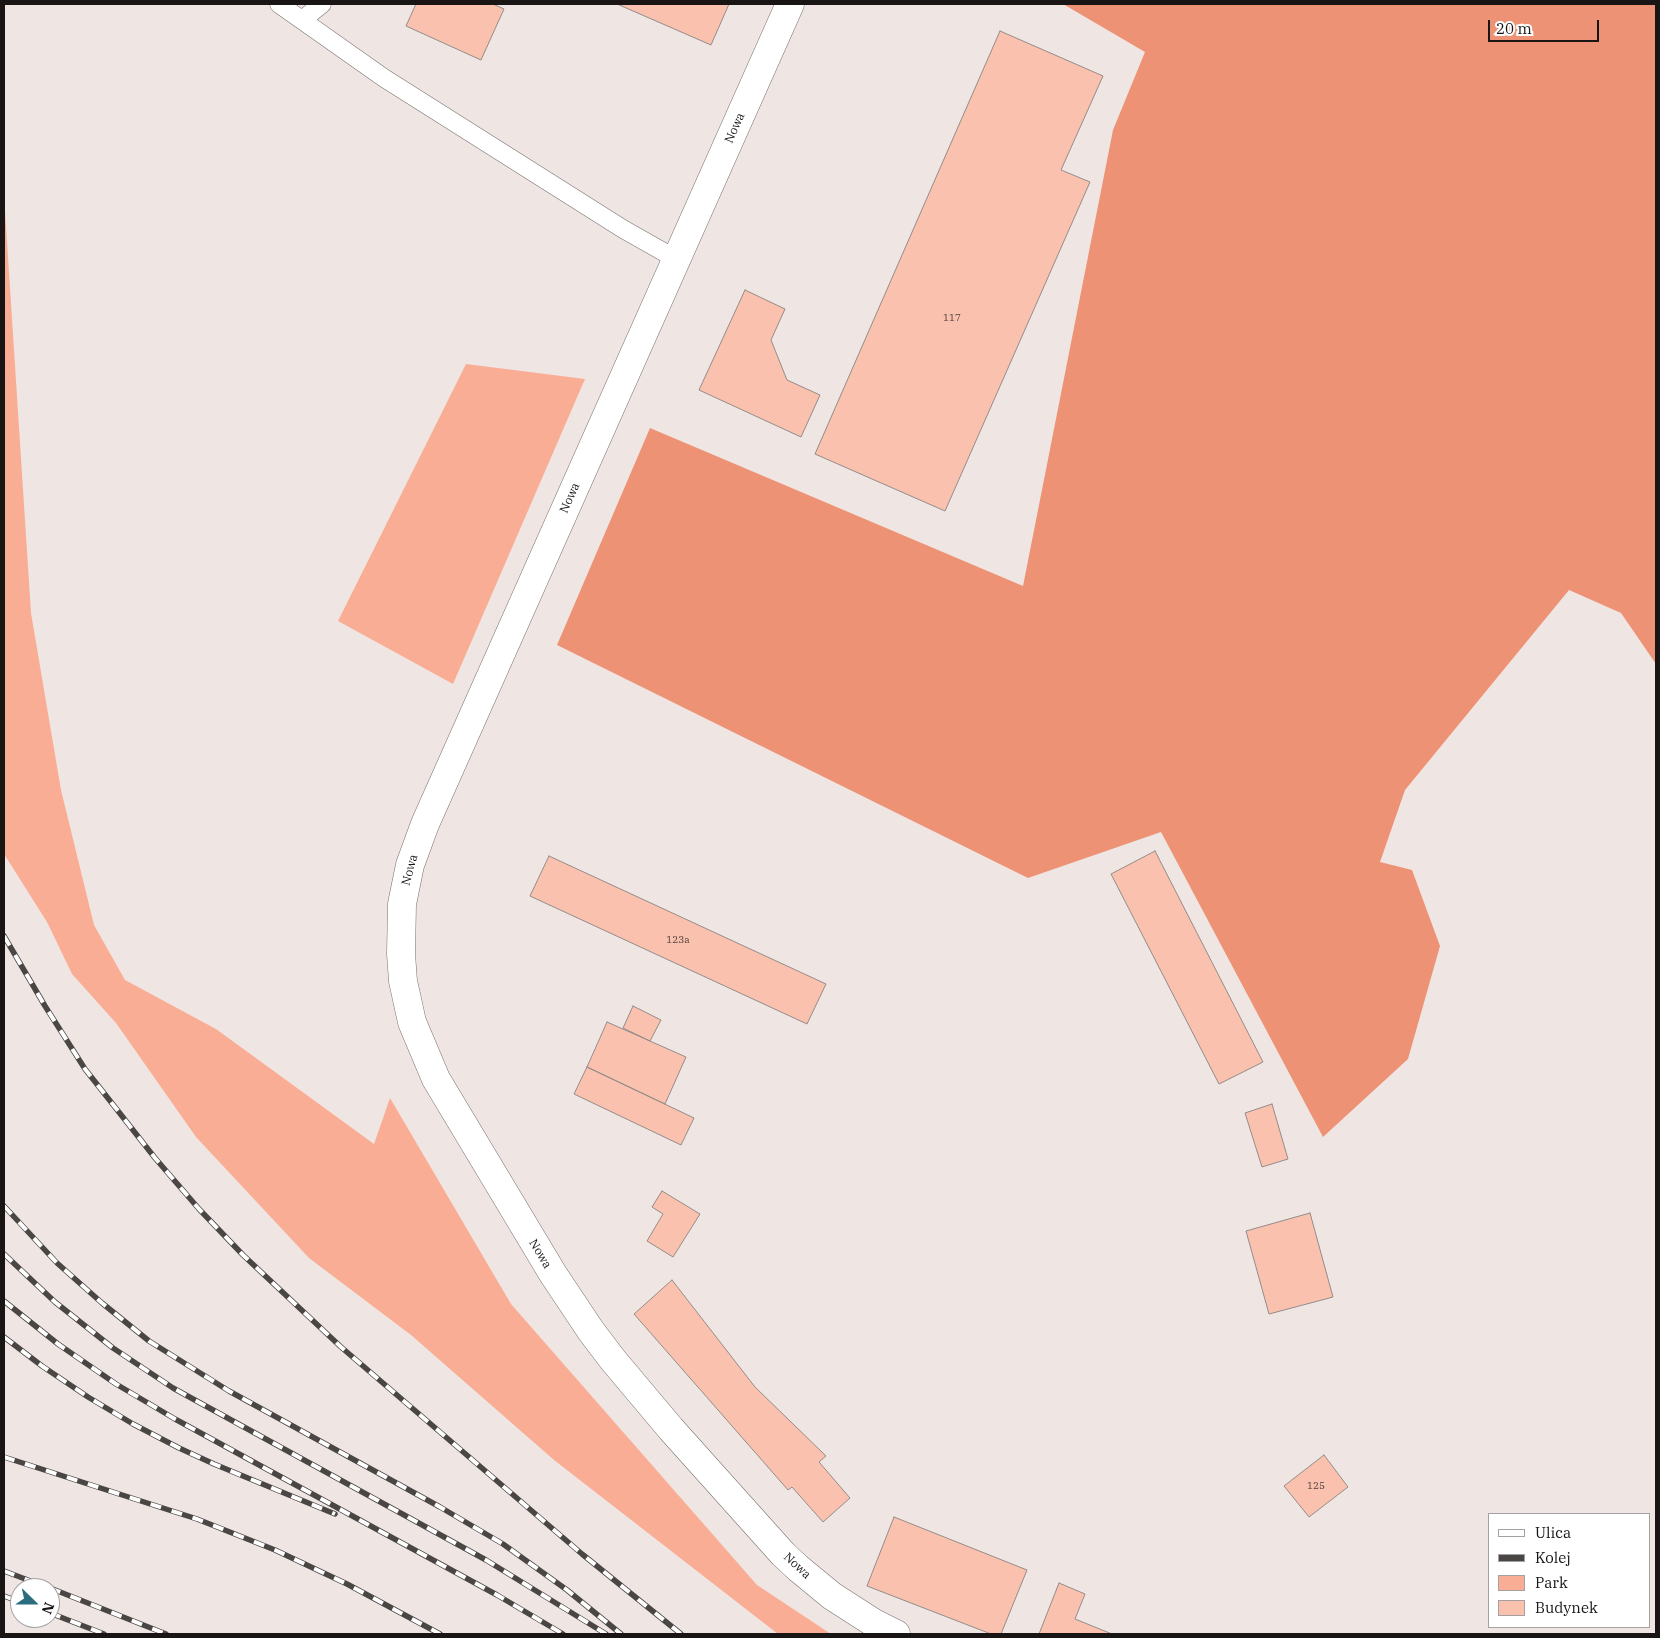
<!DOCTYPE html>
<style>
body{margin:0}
#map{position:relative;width:1660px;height:1638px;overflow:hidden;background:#efe6e3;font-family:"IBM Plex Serif",serif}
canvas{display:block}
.frame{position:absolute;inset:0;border:5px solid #181514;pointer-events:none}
.legend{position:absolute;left:1488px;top:1513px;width:162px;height:115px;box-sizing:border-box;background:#fff;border:1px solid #a3a1a1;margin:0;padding:6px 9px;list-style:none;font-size:15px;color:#181514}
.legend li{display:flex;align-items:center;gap:10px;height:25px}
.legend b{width:25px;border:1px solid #a3a1a1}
.north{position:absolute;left:10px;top:1578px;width:50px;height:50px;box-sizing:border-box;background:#fff;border:1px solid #a3a1a1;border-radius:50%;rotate:112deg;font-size:14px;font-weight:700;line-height:20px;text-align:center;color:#181514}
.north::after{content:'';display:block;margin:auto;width:18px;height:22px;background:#2a6d7f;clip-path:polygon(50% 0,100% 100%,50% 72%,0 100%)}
.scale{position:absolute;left:1488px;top:20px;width:111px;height:22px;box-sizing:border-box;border:2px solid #181514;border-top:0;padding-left:6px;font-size:15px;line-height:18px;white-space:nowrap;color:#181514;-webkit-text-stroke:4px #fff;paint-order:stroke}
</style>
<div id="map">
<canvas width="1660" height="1638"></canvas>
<div class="frame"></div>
<ul class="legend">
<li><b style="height:6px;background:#fff"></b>Ulica</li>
<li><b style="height:6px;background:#4a4644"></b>Kolej</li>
<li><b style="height:14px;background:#faad95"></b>Park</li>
<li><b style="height:14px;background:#fac1ae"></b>Budynek</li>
</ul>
<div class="north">N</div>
<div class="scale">20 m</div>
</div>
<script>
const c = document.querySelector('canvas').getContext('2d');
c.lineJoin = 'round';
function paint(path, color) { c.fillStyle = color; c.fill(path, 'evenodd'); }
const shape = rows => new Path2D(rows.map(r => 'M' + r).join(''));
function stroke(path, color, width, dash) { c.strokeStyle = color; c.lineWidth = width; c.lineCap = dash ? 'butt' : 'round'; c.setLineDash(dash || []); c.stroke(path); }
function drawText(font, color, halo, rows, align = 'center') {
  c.font = font + ' "IBM Plex Serif",serif'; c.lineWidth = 4.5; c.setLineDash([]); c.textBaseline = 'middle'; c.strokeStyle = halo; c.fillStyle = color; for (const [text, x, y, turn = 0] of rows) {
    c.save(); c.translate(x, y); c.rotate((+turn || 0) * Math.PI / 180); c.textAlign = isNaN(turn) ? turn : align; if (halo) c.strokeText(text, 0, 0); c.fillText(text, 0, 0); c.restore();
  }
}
const green = shape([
 [4,195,31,613,61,790,94,925,125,980,216,1029,374,1144,390,1098,511,1304,757,1585,831,1634,778,1634,554,1460,411,1335,309,1258,196,1137,116,1023,72,974,47,922,4,854],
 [466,364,585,379,453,684,338,621]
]);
const forest = shape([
 [1063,4,1656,4,1656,664,1621,613,1569,590,1405,790,1380,862,1412,870,1440,946,1408,1059,1323,1137,1161,832,1028,878,557,645,650,428,1023,586,1113,130,1145,52]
]);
const building = shape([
 [416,4,493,4,504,9,481,60,406,26,416,4],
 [617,4,729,4,711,45,617,4],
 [1000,31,1103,76,1061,170,1090,182,945,511,815,454,1000,31],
 [745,290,785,309,771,340,787,380,820,395,801,437,699,390,745,290],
 [1155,851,1263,1062,1219,1084,1111,874,1155,851],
 [549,856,826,984,807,1024,530,896,549,856],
 [633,1006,661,1020,650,1041,623,1028,633,1006],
 [607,1022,686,1057,665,1104,587,1067,607,1022],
 [587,1067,694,1118,681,1145,574,1094,587,1067],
 [1272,1104,1288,1159,1262,1167,1245,1113,1272,1104],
 [662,1191,700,1214,673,1257,647,1241,663,1214,652,1207,662,1191],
 [1310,1213,1333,1297,1269,1314,1246,1231,1310,1213],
 [672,1280,755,1387,826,1456,819,1462,850,1498,823,1522,792,1487,788,1490,634,1314,672,1280],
 [1324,1455,1348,1487,1309,1517,1284,1486,1324,1455],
 [894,1517,1027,1570,1001,1634,991,1634,867,1586,894,1517],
 [1059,1583,1085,1594,1075,1619,1112,1634,1039,1634,1059,1583]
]);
const lane = shape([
 [279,4,384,78,623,229,676,259],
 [302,20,322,4]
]);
const street = shape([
 [790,4,425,824,410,865,402,904,401,954,403,981,412,1022,436,1079,553,1274,591,1331,613,1360,671,1429,783,1554,798,1568,832,1596,874,1623,896,1634]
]);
const rail = shape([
 [4,936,45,1006,85,1069,155,1158,199,1209,243,1255,341,1347,582,1554,681,1634],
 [4,1206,57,1263,102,1303,149,1341,229,1391,440,1507,503,1544,567,1590,621,1634],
 [4,1254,55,1302,113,1348,173,1388,486,1560,606,1634],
 [4,1301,58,1344,116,1384,175,1419,497,1595,563,1634],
 [4,1337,42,1366,88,1397,133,1424,179,1448,214,1464,335,1514],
 [4,1457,197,1519,275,1550,347,1584,440,1634],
 [4,1571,49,1588],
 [50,1588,166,1634],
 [4,1596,20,1602],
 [50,1613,104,1634]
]);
const numberNames = [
 ["117",952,318],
 ["123a",678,940],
 ["125",1316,1486]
];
const streetNames = [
 ["Nowa",735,128,-66],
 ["Nowa",570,498,-66],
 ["Nowa",410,870,-75],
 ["Nowa",540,1254,59],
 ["Nowa",797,1566,43]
];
paint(green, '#faad95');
paint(forest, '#ed9275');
paint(building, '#fac1ae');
stroke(building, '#938b88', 1);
stroke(lane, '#78716e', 19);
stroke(street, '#78716e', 29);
stroke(lane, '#fff', 18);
stroke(street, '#fff', 28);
stroke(rail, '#4a4644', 5.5);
stroke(rail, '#fff', 4, [11]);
drawText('10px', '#50403a', null, numberNames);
drawText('12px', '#181514', '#fff', streetNames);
</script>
